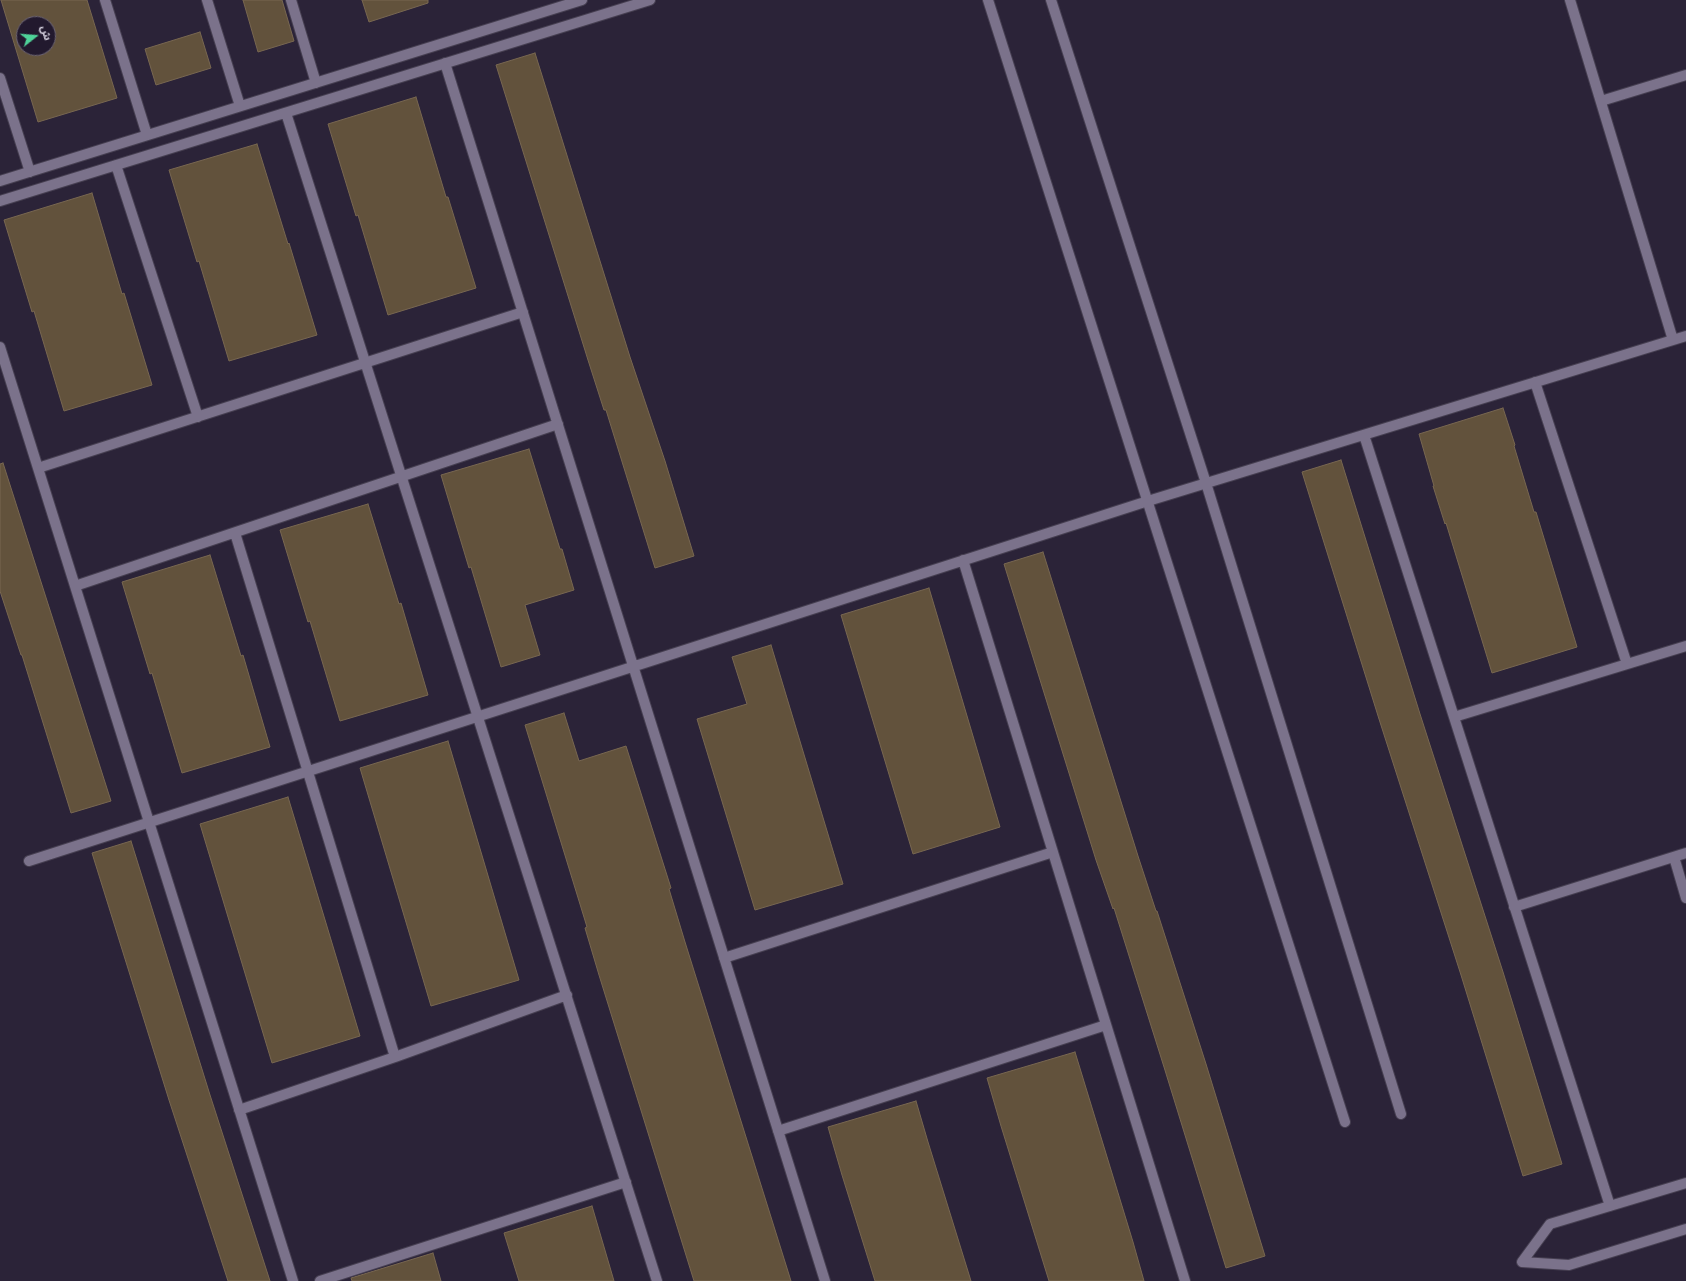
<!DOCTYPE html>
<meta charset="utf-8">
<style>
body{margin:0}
#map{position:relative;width:1686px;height:1281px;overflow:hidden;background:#2b2338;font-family:Poppins,"Noto Sans Arabic",sans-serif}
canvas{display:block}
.north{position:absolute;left:16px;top:16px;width:40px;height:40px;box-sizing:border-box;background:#22192e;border:1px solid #6a6375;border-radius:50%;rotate:73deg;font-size:11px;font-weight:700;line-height:16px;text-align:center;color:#d6d1df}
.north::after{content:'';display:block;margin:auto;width:14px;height:18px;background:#4fd399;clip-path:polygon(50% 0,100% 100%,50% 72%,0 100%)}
</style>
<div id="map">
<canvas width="1686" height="1281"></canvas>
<div class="north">ش</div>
</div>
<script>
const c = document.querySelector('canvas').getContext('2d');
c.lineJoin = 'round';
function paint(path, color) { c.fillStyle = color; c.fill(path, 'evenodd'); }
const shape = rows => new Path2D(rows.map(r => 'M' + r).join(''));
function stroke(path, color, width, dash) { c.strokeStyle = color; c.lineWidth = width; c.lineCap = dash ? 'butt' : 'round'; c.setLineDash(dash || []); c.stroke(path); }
const building = shape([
 [1,0,87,0,117,98,38,122,1,0],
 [24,24,48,24,48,48,24,48,24,24],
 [243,0,282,0,294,41,258,52,243,0],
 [362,0,428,0,428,3,369,22,362,0],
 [200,32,211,68,156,85,145,49,200,32],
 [535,53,630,357,665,461,694,556,655,568,606,410,604,410,588,360,496,65,535,53],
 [416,97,446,197,448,197,476,288,388,315,358,215,356,216,328,124,416,97],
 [257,144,288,244,289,243,317,335,229,361,199,261,197,262,169,170,257,144],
 [92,193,122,294,124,293,152,385,64,411,34,311,32,312,4,220,92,193],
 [1503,408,1515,445,1514,446,1534,512,1536,512,1577,647,1492,673,1446,523,1445,524,1433,486,1434,486,1419,434,1503,408],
 [529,449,560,549,562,549,574,590,525,605,540,655,501,667,471,567,469,568,441,475,529,449],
 [1341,460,1420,714,1503,972,1562,1164,1523,1176,1461,975,1379,719,1302,472,1341,460],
 [3,463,111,801,71,813,22,655,21,655,0,591,0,464,3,463],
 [368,504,399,604,401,603,428,695,340,721,310,621,308,622,280,530,368,504],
 [1043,552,1138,856,1156,911,1157,911,1206,1064,1265,1256,1226,1268,1164,1067,1114,908,1113,909,1096,860,1004,564,1043,552],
 [210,555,241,656,243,655,270,747,182,773,152,673,150,674,122,582,210,555],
 [929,588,1000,827,913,854,841,615,929,588],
 [771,645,843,884,755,910,697,719,747,704,732,657,771,645],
 [564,713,579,761,626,746,671,888,669,889,685,942,791,1281,694,1281,599,975,585,928,587,927,525,725,564,713],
 [448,741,519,980,431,1006,360,768,448,741],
 [288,797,360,1036,272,1063,200,824,288,797],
 [131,841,210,1095,270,1281,228,1281,169,1100,92,853,131,841],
 [1075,1052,1133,1242,1144,1281,1049,1281,1001,1126,987,1078,1075,1052],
 [916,1101,928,1142,971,1281,875,1281,842,1175,828,1127,916,1101],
 [592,1206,614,1281,519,1281,504,1233,592,1206],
 [433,1253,441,1281,352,1281,351,1278,433,1253]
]);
const minor = shape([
 [105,0,147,135],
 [207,0,240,106],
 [291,0,316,83],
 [988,0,1345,1122],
 [1051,0,1206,483,1401,1114],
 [1570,0,1673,340],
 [445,63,825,1281],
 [0,78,30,172],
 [1601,101,1686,75],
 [286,113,657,1281],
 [116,165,198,417],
 [0,181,582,0],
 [0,201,650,0],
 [0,347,293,1281],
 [1535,382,1627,664],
 [1364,435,1610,1206],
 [38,468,523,312],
 [235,533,395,1057,567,995],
 [963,560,1185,1281],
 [75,586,558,424],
 [1454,717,1686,646],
 [1674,857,1686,898],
 [29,861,1148,501,1686,336],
 [1514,907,1686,853],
 [724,958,1053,852],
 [239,1110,395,1057],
 [778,1131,1106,1025],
 [1686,1183,1550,1224,1522,1262,1569,1265,1686,1229],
 [320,1281,626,1182]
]);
paint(building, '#62523c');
stroke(building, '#786751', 1);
stroke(minor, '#463f51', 12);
stroke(minor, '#7b728b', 10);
</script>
